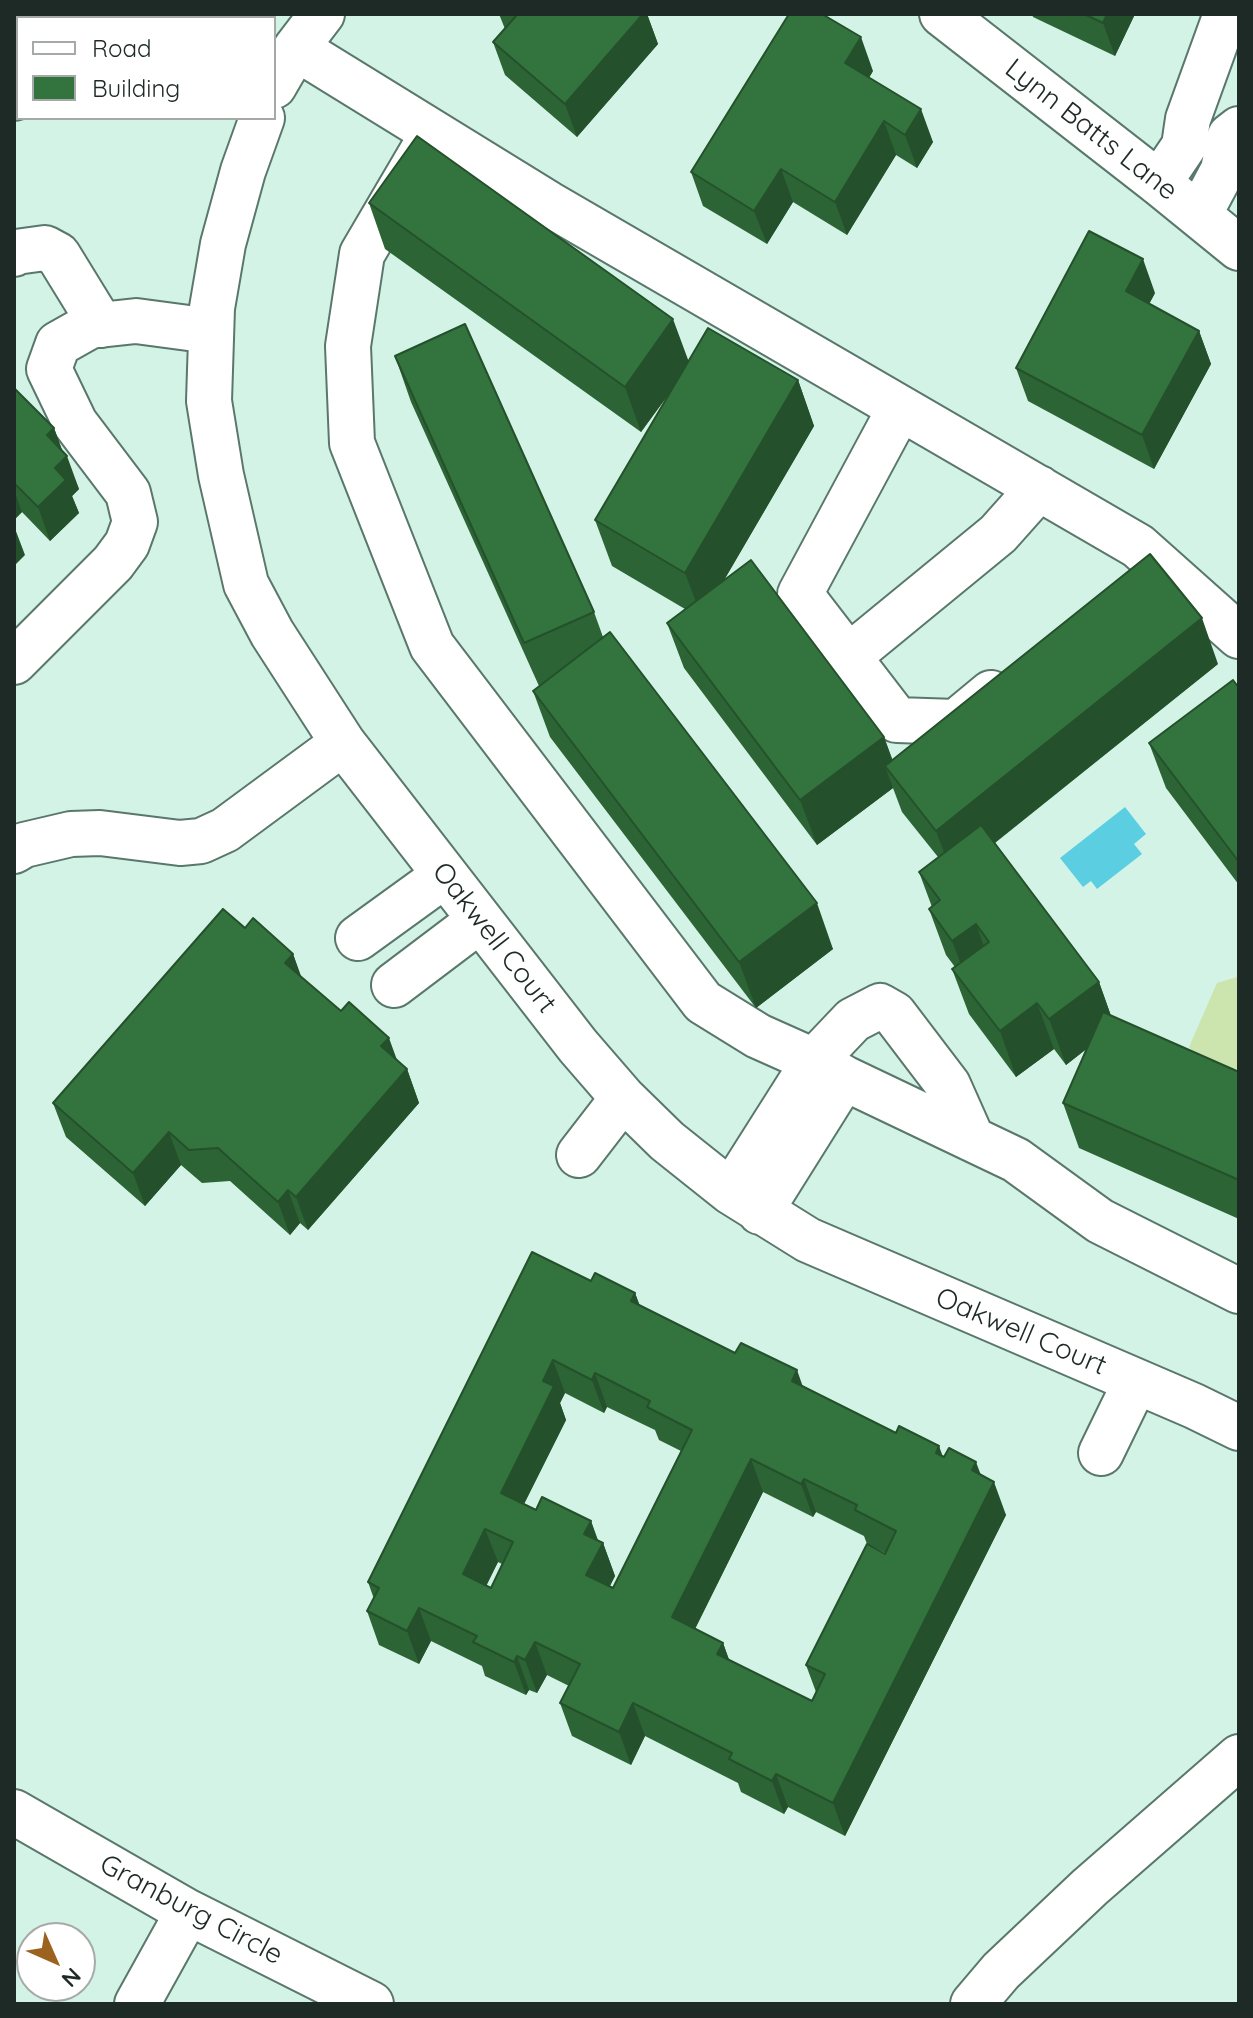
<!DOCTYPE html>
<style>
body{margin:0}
#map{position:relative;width:1253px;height:2018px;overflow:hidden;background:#d3f3e6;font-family:Quicksand,sans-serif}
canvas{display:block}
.frame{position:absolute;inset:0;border:16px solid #1d2a25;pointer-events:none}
.legend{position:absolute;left:16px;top:16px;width:260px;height:104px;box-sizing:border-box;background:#fff;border:2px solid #a5aaa8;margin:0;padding:10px 14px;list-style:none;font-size:24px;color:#1d2a25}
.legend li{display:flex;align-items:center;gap:16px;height:40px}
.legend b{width:40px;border:2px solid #a5aaa8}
.north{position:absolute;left:16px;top:1922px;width:80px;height:80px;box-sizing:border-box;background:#fff;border:2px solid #a5aaa8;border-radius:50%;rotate:135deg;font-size:22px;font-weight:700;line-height:32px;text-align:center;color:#1d2a25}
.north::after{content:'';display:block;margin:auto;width:28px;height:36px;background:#9c6320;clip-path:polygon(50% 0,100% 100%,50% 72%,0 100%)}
</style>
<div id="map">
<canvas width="1253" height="2018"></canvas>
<div class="frame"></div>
<ul class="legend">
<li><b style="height:10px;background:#fff"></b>Road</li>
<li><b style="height:22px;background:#33743e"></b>Building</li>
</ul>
<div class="north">N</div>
</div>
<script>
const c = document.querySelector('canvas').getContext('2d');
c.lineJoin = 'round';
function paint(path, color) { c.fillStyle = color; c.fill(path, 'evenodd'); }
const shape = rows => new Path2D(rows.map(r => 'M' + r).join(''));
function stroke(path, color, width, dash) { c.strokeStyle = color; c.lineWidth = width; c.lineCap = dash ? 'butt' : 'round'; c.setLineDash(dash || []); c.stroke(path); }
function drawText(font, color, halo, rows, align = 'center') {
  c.font = font + ' Quicksand,sans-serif'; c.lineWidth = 8; c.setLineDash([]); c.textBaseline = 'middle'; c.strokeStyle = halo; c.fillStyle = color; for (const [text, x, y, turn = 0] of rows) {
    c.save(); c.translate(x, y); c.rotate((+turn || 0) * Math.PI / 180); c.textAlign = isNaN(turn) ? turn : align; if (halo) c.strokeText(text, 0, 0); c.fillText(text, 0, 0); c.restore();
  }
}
const green = shape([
 [1237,977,1239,978,1239,1076,1203,1061,1189,1047,1217,983]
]);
const water = shape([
 [1125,807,1146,834,1134,844,1142,854,1097,889,1091,881,1083,887,1060,858]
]);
const minor = shape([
 [942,14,1159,183,1239,248],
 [14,16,21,18],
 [296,48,549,204,1138,546,1239,636],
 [274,86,296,48,322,14],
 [14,98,18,94],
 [262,118,243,171,223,244,212,308,209,401,221,475,246,584,272,633,343,743,578,1046,623,1098,667,1141,731,1192,808,1240,1194,1406,1239,1428],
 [433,133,362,254,348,346,352,443,432,646,703,1002,758,1036,814,1061,844,1078,1016,1160,1100,1221,1239,1291],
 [1159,183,1184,146,1188,119,1226,14],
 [1199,215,1223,170,1230,136,1239,129],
 [14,254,16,252,45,248,58,255,101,325],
 [900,408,800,594,897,720,956,722,991,693],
 [848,657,998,534,1039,488],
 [14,662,113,563,127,544,135,522,128,493,75,423,49,369,58,344,90,326,136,321,211,331],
 [14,851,24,845,71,834,100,833,180,843,201,841,225,830,343,743],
 [358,938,445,875],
 [394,985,480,920],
 [579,1155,623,1098],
 [731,1192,814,1061,853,1020,880,1006,894,1014,948,1085,972,1139],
 [760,1212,844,1078],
 [1101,1453,1136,1381],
 [14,1812,188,1912,371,2004],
 [137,2004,188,1912],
 [973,2004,1001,1971,1090,1887,1239,1757]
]);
const wall = shape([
 [499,14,647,14,658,44,577,137,505,75,493,42,505,29],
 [1032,14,1135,14,1115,56,1033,17],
 [873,71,869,78,933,142,917,168,896,155,847,235,793,202,767,244,703,206,691,172],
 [369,203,688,361,798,380,814,426,724,580,884,737,893,761,1218,664,995,843,1099,982,1111,1016,1239,1072,1239,1219,1079,1148,1063,1103,1086,1049,1066,1065,1054,1049,1016,1077,969,1014,952,969,955,967,946,955,929,909,932,907,919,872,938,857,902,812,893,788,817,845,684,668,667,623,685,609,612,566,595,520,671,391,641,432,385,249],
 [1155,293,1149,304,1199,331,1211,364,1154,469,1028,401,1016,368],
 [395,356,594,612,603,637,833,949,756,1008,550,737,533,691,539,686,411,402],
 [14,388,54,428,62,450,79,489,72,496,79,513,50,541,22,512,14,520],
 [1239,688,1239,885,1166,788,1149,743],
 [245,928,293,954,301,977,407,1069,419,1103,308,1230,300,1223,290,1235,230,1181,202,1183,181,1165,145,1206,66,1137,53,1103],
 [591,1281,635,1293,640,1306,981,1475,1006,1515,845,1836,788,1807,784,1814,741,1792,738,1783,645,1736,631,1765,572,1736,560,1703,569,1686,547,1675,537,1693,529,1690,526,1695,485,1676,482,1666,431,1641,419,1664,379,1645,367,1611,374,1599,368,1582],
 [565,1393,604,1413,607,1407,655,1430,659,1440,681,1451,613,1588,610,1586,615,1576,603,1543,598,1540,591,1521,536,1510,524,1504,566,1420,560,1403],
 [763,1492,813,1517,816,1512,864,1536,867,1544,885,1553,806,1665,816,1692,812,1701,729,1660,723,1643,695,1629],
 [498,1562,502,1564,491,1588,486,1585]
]);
const shadedWall = shape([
 [643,14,647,14,658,44,577,137,565,104],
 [1107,14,1135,14,1115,56,1103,23],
 [861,37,873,71,857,96,845,63],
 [921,109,933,142,917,168,905,135],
 [884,121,896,155,847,235,835,202],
 [781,169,793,202,767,244,754,211],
 [1143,259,1155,293,1138,325,1126,291],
 [673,319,690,365,641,432,625,387],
 [1199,331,1211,364,1154,469,1142,435],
 [798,380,814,426,702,618,685,573],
 [54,428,65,458,67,456,79,489,72,496,79,513,50,541,38,507,55,468,47,435],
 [14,490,22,512,14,520],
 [14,526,25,555,14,566],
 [1202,618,1218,664,953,876,936,831],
 [884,737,900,782,885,766,893,788,817,845,800,800],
 [817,903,833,949,756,1008,739,962],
 [976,924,992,969,969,986,952,941],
 [293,954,305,987,285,963],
 [1099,982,1115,1027,1066,1065,1049,1019],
 [1037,1003,1054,1049,1016,1077,1000,1031],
 [389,1038,401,1071,381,1046],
 [407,1069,419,1103,308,1230,296,1197],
 [169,1132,181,1165,145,1206,133,1173],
 [288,1190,300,1223,290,1235,278,1202],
 [635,1293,647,1326,631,1301],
 [553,1360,565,1393,560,1403,566,1420,513,1526,501,1493,543,1381],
 [797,1370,809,1404,792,1381],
 [595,1373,607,1407,604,1413,592,1380],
 [939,1446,951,1479,936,1453],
 [751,1459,763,1492,684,1651,672,1617],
 [976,1462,988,1494,994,1482,1006,1515,845,1836,833,1803],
 [804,1479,816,1512,813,1517,801,1484],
 [591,1521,600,1548,603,1543,615,1576,598,1608,586,1575,584,1534],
 [485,1529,498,1562,476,1607,463,1574],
 [419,1608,431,1641,419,1664,407,1631],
 [535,1642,547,1675,537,1693,525,1660],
 [723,1643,735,1676,717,1654],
 [517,1656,529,1690,526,1695,514,1662],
 [633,1703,645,1736,631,1765,619,1732],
 [776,1774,788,1807,784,1814,772,1781]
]);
const building = shape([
 [513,14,643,14,565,104,493,42,516,16,513,14],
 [789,14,822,14,861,37,845,63,921,109,905,135,884,121,835,202,781,169,754,211,691,172,789,14],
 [1084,14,1107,14,1103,23,1084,14],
 [417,136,673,319,625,387,369,203,417,136],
 [1089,231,1143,259,1126,291,1199,331,1142,435,1016,368,1089,231],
 [465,324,594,612,524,643,395,356,465,324],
 [708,328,798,380,685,573,595,520,708,328],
 [14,388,54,428,47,435,67,456,55,468,66,480,38,507,14,483,14,388],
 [1150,554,1202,618,936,831,885,766,1150,554],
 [751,560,884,737,800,800,667,623,751,560],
 [610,632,817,903,739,962,533,691,610,632],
 [1233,680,1239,688,1239,862,1149,743,1233,680],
 [981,825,1099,982,1049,1019,1037,1003,1000,1031,952,969,989,942,976,924,952,941,929,909,940,900,919,872,981,825],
 [223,909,245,928,253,918,293,954,285,963,341,1011,349,1002,389,1038,381,1046,407,1069,296,1197,288,1190,278,1202,218,1148,189,1150,169,1132,133,1173,53,1103,223,909],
 [1103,1012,1239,1072,1239,1180,1063,1103,1103,1012],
 [532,1252,591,1281,595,1273,635,1293,631,1301,735,1353,741,1343,797,1370,792,1381,896,1433,899,1426,939,1446,936,1453,944,1457,949,1448,976,1462,972,1470,994,1482,833,1803,776,1774,772,1781,729,1759,732,1753,633,1703,619,1732,560,1703,580,1664,535,1642,525,1660,517,1656,514,1662,473,1642,477,1636,419,1608,407,1631,367,1611,379,1588,368,1582,532,1252],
 [553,1360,592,1380,595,1373,650,1401,647,1407,692,1430,613,1588,586,1575,603,1543,584,1534,591,1521,542,1497,536,1510,501,1493,554,1386,543,1381,553,1360],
 [751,1459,801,1484,804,1479,857,1505,855,1510,896,1531,885,1554,867,1544,806,1665,825,1674,812,1701,717,1654,723,1643,672,1617,751,1459],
 [485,1529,513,1542,491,1588,463,1574,485,1529]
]);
const streetNames = [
 ["Lynn Batts Lane",1091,130,38],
 ["Oakwell Court",494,938,52],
 ["Oakwell Court",1021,1332,23],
 ["Granburg Circle",191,1910,28]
];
paint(green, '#cce4ad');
paint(water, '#5bcfe1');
stroke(minor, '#5a776b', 48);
stroke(minor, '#fff', 44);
paint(wall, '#2c6435');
paint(shadedWall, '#24512b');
paint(building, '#33743e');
stroke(building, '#24512b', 2);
drawText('28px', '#1d2a25', '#fff', streetNames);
</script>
